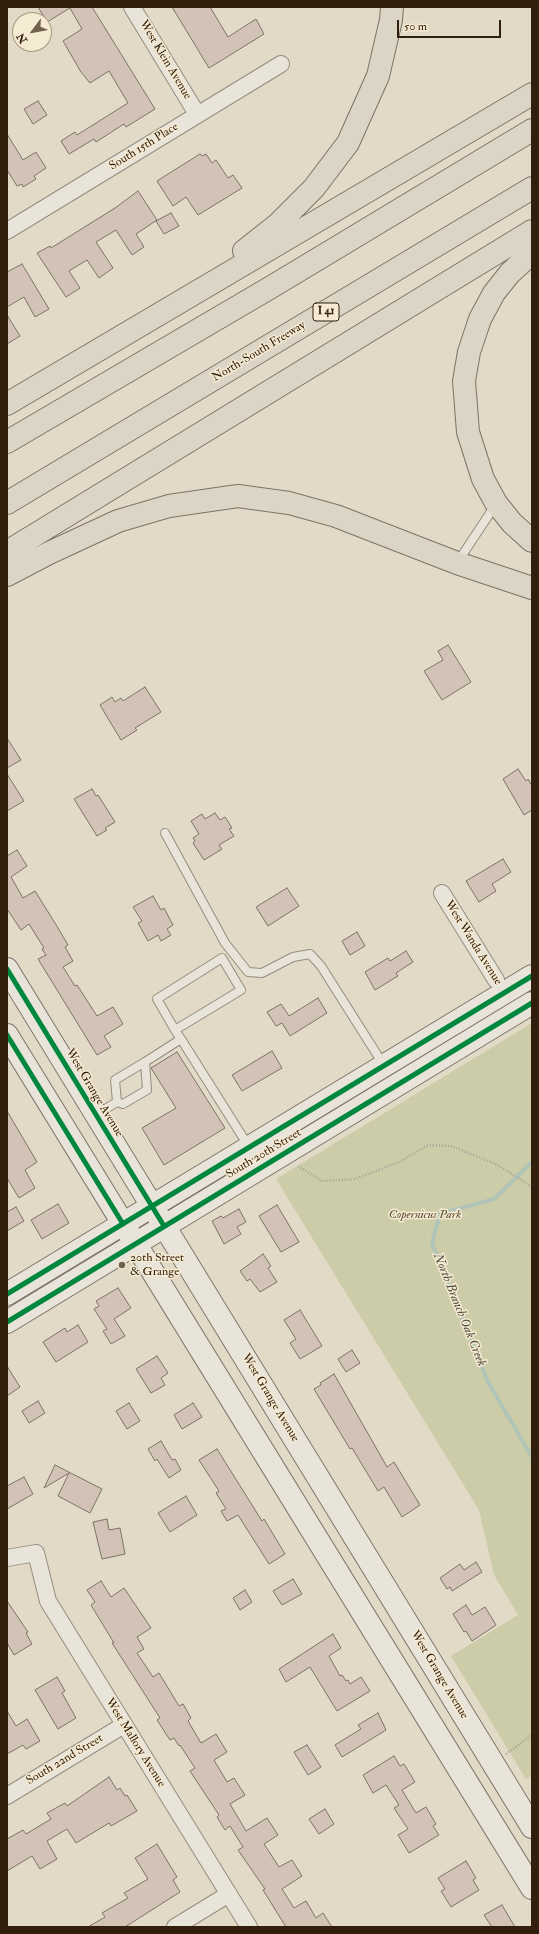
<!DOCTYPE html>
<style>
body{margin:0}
#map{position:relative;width:539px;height:1934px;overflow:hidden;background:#e2dac6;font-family:"IM FELL Double Pica",serif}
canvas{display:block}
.frame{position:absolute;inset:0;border:8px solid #321e0d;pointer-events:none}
.north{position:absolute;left:12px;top:12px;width:40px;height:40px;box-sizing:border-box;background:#f5ead2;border:1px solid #a79883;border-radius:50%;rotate:238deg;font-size:11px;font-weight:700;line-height:16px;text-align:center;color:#321e0d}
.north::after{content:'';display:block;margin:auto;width:14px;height:18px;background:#70604e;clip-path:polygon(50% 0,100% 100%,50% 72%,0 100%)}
.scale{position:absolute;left:397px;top:20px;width:104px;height:18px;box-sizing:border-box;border:2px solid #321e0d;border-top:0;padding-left:5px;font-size:12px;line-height:14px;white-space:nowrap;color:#321e0d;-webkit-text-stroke:3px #f5ead2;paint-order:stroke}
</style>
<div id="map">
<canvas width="539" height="1934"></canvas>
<div class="frame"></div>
<div class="north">N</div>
<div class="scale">50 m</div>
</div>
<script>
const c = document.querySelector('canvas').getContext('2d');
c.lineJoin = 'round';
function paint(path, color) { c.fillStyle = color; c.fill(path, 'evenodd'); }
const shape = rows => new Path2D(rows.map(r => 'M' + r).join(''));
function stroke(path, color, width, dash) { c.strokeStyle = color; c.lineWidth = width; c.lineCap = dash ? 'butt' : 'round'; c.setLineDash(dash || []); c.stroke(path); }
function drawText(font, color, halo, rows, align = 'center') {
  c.font = font + ' "IM FELL Double Pica",serif'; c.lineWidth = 3; c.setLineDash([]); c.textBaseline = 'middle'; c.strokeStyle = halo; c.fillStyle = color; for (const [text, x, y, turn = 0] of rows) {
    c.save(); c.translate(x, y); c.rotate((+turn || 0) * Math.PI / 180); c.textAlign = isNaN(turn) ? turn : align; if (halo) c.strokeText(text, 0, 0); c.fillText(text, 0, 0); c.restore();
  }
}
const green = shape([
 [532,1023,532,1775,526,1779,451,1656,518,1615,494,1575,479,1510,276,1179]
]);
const stream = shape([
 [532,1162,494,1199,440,1214,432,1243,488,1382,532,1457]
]);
const building = shape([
 [38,7,92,7,155,109,126,127,124,124,96,142,94,139,69,154,61,141,75,132,77,135,128,103,109,71,90,83,81,72,63,41,82,29,70,8,47,22,38,7],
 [172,7,210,7,228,37,256,19,264,34,209,68,172,7],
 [38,101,47,115,33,124,24,109,38,101],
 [7,134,23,160,36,152,46,168,34,176,36,179,23,187,22,184,17,186,7,170,7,134],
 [200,154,202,156,206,154,212,163,216,160,228,178,233,175,242,188,198,215,186,197,173,206,157,181,200,154],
 [138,191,157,220,136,234,144,247,132,255,116,230,96,242,113,268,99,278,87,260,69,271,80,288,66,297,37,253,50,246,51,248,115,208,138,191],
 [171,213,179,226,164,234,156,221,171,213],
 [22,264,49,309,35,317,24,297,7,307,7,272,22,264],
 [7,315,20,336,7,344,7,315],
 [448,645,471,682,442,700,424,671,443,660,438,651,448,645],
 [145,687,161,712,135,728,137,730,121,740,100,705,112,697,115,702,121,698,123,701,145,687],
 [7,738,21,760,7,768,7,738],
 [518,769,526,781,528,779,532,786,532,810,524,815,503,779,518,769],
 [7,774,24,801,7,811,7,774],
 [92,789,96,796,98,795,115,822,105,828,107,830,97,836,74,799,92,789],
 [215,813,220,820,225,817,232,828,229,829,234,836,219,845,222,849,204,860,193,843,195,841,193,838,199,834,191,821,202,814,205,819,215,813],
 [17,850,27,866,11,877,23,898,35,891,55,923,68,945,65,947,73,961,63,967,75,986,77,985,97,1016,113,1007,123,1024,104,1036,111,1047,97,1055,38,959,46,955,42,949,44,948,29,924,21,930,7,909,7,856,17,850],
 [503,859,511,872,492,884,496,891,479,902,466,881,503,859],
 [287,888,299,906,268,926,256,907,287,888],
 [153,896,161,910,164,908,173,925,167,929,171,935,161,941,158,935,148,941,138,923,142,921,133,907,153,896],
 [357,932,365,946,350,955,342,941,357,932],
 [406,951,413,962,396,973,398,976,375,990,365,972,388,958,390,961,406,951],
 [318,998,327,1013,290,1036,282,1023,276,1026,267,1012,281,1004,289,1016,318,998],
 [272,1051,282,1068,242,1091,232,1075,272,1051],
 [177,1052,225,1128,164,1165,142,1128,176,1108,151,1068,177,1052],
 [7,1111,37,1162,25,1170,35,1188,19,1198,7,1178,7,1111],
 [58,1204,69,1223,42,1239,31,1220,58,1204],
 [277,1205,299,1242,281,1252,259,1216,277,1205],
 [16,1207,24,1221,7,1231,7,1212,16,1207],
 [239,1209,246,1222,237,1227,241,1234,224,1244,212,1221,221,1216,223,1218,239,1209],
 [263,1254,271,1266,268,1268,277,1282,260,1292,250,1279,247,1281,240,1271,263,1254],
 [118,1288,131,1308,114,1319,125,1336,111,1344,103,1331,107,1329,94,1309,99,1306,96,1301,118,1288],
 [300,1310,322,1346,300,1359,290,1343,296,1339,284,1320,300,1310],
 [78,1325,88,1342,56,1362,43,1342,65,1328,67,1332,78,1325],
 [352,1350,360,1363,346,1372,338,1359,352,1350],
 [157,1356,168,1373,161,1378,165,1385,151,1393,136,1369,157,1356],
 [7,1366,20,1387,7,1396,7,1366],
 [334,1374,387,1467,394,1462,420,1505,402,1517,384,1487,378,1491,352,1448,350,1449,314,1389,321,1385,320,1383,334,1374],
 [38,1401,45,1413,29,1423,22,1411,38,1401],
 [129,1403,140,1421,127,1429,116,1411,129,1403],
 [193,1403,202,1417,182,1429,174,1415,193,1403],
 [161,1441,172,1460,175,1459,181,1470,169,1478,157,1459,155,1461,148,1449,161,1441],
 [217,1449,262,1521,264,1519,285,1554,269,1564,238,1515,227,1521,221,1511,226,1509,216,1493,219,1491,199,1460,217,1449],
 [55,1465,102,1489,90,1513,58,1496,69,1473,44,1488,55,1465],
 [24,1477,33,1494,7,1509,7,1486,24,1477],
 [186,1496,197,1515,170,1532,158,1513,186,1496],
 [107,1519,109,1530,120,1528,125,1554,102,1559,93,1522,107,1519],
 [476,1562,482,1572,452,1591,450,1587,447,1589,440,1578,460,1564,464,1570,476,1562],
 [293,1579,302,1594,282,1605,273,1591,293,1579],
 [101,1581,111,1597,124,1588,151,1628,137,1637,144,1649,137,1653,153,1677,159,1673,179,1706,183,1704,191,1718,188,1721,201,1743,216,1734,227,1752,214,1760,227,1782,234,1778,245,1795,230,1804,246,1831,267,1818,278,1835,264,1844,279,1867,292,1860,302,1876,282,1889,294,1908,306,1901,316,1918,323,1913,332,1927,286,1927,263,1890,265,1889,238,1850,243,1847,230,1826,225,1830,217,1817,219,1815,190,1771,195,1768,180,1745,179,1746,174,1738,170,1740,157,1720,160,1718,112,1643,114,1643,91,1605,95,1602,87,1590,101,1581],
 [245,1590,252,1602,240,1610,233,1598,245,1590],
 [7,1601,28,1632,26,1633,32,1644,14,1655,7,1643,7,1601],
 [466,1605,472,1615,485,1607,496,1625,472,1641,466,1631,464,1632,453,1614,466,1605],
 [333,1634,341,1648,329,1656,340,1676,342,1675,346,1681,348,1680,350,1684,361,1677,370,1691,337,1711,310,1667,286,1682,279,1669,333,1634],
 [57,1677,65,1691,62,1693,76,1718,58,1729,35,1690,57,1677],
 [7,1711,16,1726,27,1719,40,1741,26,1749,23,1745,7,1754,7,1711],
 [378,1713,386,1730,342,1757,335,1745,361,1729,358,1725,378,1713],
 [307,1745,321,1767,308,1775,294,1752,307,1745],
 [394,1756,400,1766,404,1764,415,1782,402,1790,416,1813,426,1807,436,1824,433,1826,439,1835,409,1853,398,1835,408,1829,394,1808,399,1805,386,1785,373,1793,363,1775,394,1756],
 [109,1777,117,1790,120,1788,125,1796,127,1795,137,1811,111,1826,109,1823,76,1843,67,1829,47,1841,57,1859,40,1869,32,1856,7,1871,7,1839,23,1830,26,1834,51,1819,47,1813,65,1803,67,1806,109,1777],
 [325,1809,334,1824,319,1834,309,1819,325,1809],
 [157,1844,177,1877,173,1880,180,1892,125,1927,88,1927,105,1917,102,1913,128,1898,124,1893,148,1879,135,1858,157,1844],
 [466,1861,476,1878,473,1880,479,1890,451,1907,441,1891,445,1889,438,1878,466,1861],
 [502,1905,515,1927,492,1927,484,1915,502,1905]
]);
const path = shape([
 [298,1166,322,1181,355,1179,399,1162,428,1145,451,1146,498,1165,532,1187],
 [506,1754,532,1735]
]);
const lane = shape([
 [457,563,496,504],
 [165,833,225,943,248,972,262,973,293,957,310,954,321,966,383,1064],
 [175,1030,241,990,222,958,157,999,175,1030,181,1039],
 [117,1102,115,1080,145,1062],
 [97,1114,117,1102,123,1104,147,1090,145,1062,181,1039,249,1147]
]);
const street = shape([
 [132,7,197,114],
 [7,231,281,64],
 [442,893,496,980],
 [7,1558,36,1553,48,1601,249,1927],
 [7,1796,124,1725],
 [175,1927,229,1894]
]);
const secondary = shape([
 [7,969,532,1827],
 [7,1035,532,1888],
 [7,1294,532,976],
 [7,1322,532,1003]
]);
const highway = shape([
 [244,251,277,225,314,188,348,143,378,76,391,20,392,7],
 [532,253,510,273,494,293,480,319,469,352,464,381,468,432,483,479,496,503,512,523,532,541],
 [7,404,532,94],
 [7,442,273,286,532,130],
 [7,503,532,188],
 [7,552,532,231],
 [7,575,49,553,118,521,169,506,238,496,289,503,336,516,457,563,532,588]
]);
const cycleway = shape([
 [7,969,164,1226],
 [7,1035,123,1224],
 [7,1294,532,976],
 [7,1322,532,1003]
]);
const markers = [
 [122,1265,4,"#70604e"]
];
const shields = [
 [326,312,26]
];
const shieldNames = [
 ["I 41",326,312]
];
const streetNames = [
 ["West Klein Avenue",165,60,59],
 ["South 15th Place",144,147,-32],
 ["North-South Freeway",259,352,-31],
 ["West Wanda Avenue",473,943,58],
 ["West Grange Avenue",94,1093,59],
 ["South 20th Street",264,1154,-31],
 ["West Grange Avenue",270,1398,59],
 ["West Grange Avenue",439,1675,59],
 ["West Mallory Avenue",135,1743,58],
 ["South 22nd Street",65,1760,-31]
];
const parkNames = [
 ["Copernicus Park",425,1215]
];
const poiNames = [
 ["20th Street",130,1258],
 ["& Grange",130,1272]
];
const waterNames = [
 ["North Branch Oak Creek",459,1310,68]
];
paint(green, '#cccca8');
stroke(stream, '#b0c5b8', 4);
paint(building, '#d2c3b6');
stroke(building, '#7b7367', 1);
stroke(lane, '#948c7f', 10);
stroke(street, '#948c7f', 18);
stroke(secondary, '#7b7367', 24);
stroke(highway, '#7b7367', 24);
stroke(path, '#a6a097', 2.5, [1, 2]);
stroke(lane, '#e9e4da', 8);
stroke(street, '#e9e4da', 16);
stroke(secondary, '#e9e4da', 22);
stroke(highway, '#dcd4c5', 22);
stroke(cycleway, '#00873e', 5);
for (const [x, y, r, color] of markers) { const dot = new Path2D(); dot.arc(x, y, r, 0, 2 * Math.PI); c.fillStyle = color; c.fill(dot); stroke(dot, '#f5ead2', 1.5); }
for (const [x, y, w] of shields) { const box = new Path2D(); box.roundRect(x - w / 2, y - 9, w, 18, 3); c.fillStyle = '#f5ead2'; c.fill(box); stroke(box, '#321e0d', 1); }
drawText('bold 11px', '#321e0d', null, shieldNames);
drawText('12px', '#321e0d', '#f5ead2', streetNames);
drawText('italic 12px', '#5b4f34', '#f5ead2', parkNames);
drawText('12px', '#321e0d', '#f5ead2', poiNames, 'left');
drawText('italic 13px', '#514d3f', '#f5ead2', waterNames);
</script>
